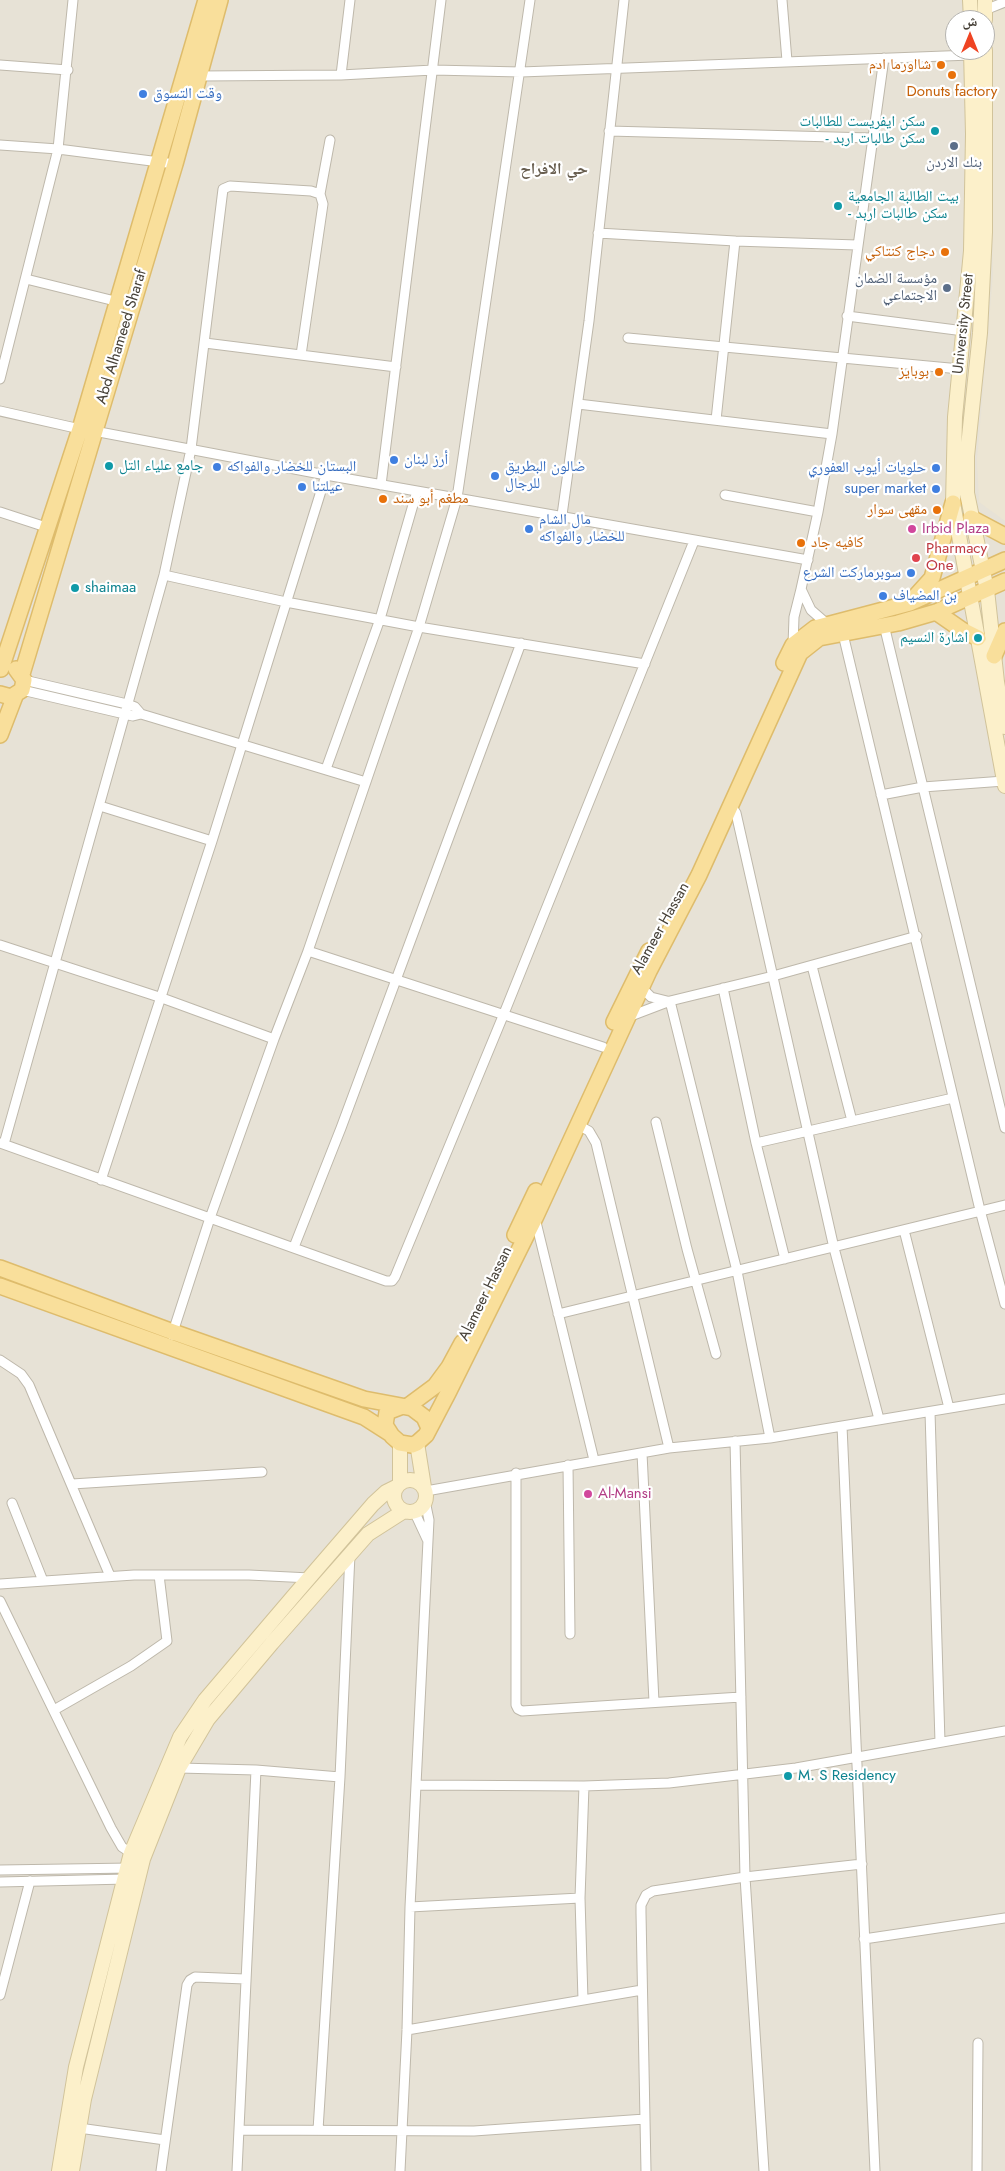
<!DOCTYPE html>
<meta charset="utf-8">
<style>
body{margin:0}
#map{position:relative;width:1005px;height:2171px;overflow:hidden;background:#f3f0e8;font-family:Jost,"Noto Naskh Arabic",sans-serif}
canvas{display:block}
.north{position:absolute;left:945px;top:10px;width:50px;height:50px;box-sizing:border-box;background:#fff;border:1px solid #b5b3af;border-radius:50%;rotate:0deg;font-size:14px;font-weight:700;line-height:20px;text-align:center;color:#464037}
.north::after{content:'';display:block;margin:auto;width:18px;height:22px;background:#ef4423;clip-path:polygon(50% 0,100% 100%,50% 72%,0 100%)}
</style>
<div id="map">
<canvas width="1005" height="2171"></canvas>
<div class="north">ش</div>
</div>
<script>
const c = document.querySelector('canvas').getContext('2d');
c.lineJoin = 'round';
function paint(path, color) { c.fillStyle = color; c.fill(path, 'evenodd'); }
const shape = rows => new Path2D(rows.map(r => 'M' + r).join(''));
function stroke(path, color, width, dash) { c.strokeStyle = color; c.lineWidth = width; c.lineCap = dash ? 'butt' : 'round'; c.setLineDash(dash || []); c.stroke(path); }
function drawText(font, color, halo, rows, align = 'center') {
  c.font = font + ' Jost,"Noto Naskh Arabic",sans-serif'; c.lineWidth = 4.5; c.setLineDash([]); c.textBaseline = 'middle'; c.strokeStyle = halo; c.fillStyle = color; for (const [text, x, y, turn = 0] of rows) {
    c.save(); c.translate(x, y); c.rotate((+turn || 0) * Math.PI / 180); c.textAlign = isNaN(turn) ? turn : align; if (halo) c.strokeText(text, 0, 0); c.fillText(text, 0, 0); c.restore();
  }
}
const residential = shape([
 [0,0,1005,0,1005,2171,0,2171],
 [955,20,985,20,985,50,955,50]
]);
const education = shape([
 [988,0,1005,0,1005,521,979,502,977,460,993,275]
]);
const minor = shape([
 [782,0,787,61],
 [985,10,1005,2],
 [0,65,68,70],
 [341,75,350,0],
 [200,76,341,75,433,70,521,72,971,55],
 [609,131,871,138],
 [0,145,58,149,175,164],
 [598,233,735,241,857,245],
 [26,279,119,302],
 [847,316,964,331],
 [628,338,960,369],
 [205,343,396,367],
 [301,355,323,204,320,194,330,140],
 [0,379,58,149,73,0],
 [578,404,832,434],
 [0,411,80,429],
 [716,420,735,241],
 [94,431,326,475,808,560],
 [381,485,441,0],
 [725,495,818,512],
 [0,512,49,528],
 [562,515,589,321,624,0],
 [164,575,286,602,419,627,645,664],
 [801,589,818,512,832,434,884,58],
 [884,625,1005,1128],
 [843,634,980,1210,1005,1304],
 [793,645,794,617,801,589,811,610,827,624],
 [24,680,127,704,135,707,141,714],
 [22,690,133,716,141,714,366,782],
 [326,769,380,619,417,491],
 [881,795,923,787,1004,781],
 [730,804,736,813,834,1248,879,1419],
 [100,806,212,841],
 [0,945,162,998,274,1039],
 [308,951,603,1047],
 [812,966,852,1121],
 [642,988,651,997,667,1001],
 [723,988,756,1143,785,1259],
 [670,1001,737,1271,770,1438],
 [628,1017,670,1001,773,976,917,936],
 [656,1122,687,1249,716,1354],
 [578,1125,589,1131,596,1143,669,1448],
 [0,1143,386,1281,392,1281,395,1277,503,1016,694,541],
 [756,1143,953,1098],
 [4,1144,164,575,191,449,223,189,230,186,311,191,320,194],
 [101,1180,212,841,326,475],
 [535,1218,594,1460],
 [904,1230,949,1408],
 [294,1247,341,1128,521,643],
 [558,1314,1005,1205],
 [172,1335,210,1218,274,1039,308,951,419,627,457,498,530,0],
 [0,1360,21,1374,29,1385,110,1576],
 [930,1412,940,1742],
 [842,1426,875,2171],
 [735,1441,745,1877,764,2171],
 [642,1453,654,1702],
 [568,1465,570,1634],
 [516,1473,516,1705,518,1709,522,1711,741,1697],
 [72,1484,262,1472],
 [426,1491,669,1448,770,1438,1005,1399],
 [12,1503,43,1581],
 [414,1511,427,1539],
 [0,1584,134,1575,249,1575,310,1578],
 [0,1601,111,1828,122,1847,134,1855],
 [54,1710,131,1666,167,1641,159,1575],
 [179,1768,256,1770,340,1777],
 [417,1785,584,1786,669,1783,796,1768,1005,1731],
 [0,1870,131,1868],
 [0,1882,127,1879],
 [410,1907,580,1898],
 [864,1939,1005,1918],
 [0,1995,30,1881],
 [583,2000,580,1898,584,1786],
 [407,2030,642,1990],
 [79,2128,165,2140],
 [240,2130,474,2131,645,2119],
 [318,2130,340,1777,350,1554],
 [161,2171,187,1985,190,1980,195,1977,245,1979],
 [237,2171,256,1770],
 [400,2171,407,2030,410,1907,429,1520,425,1501],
 [646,2171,641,1913,641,1905,646,1895,653,1891,745,1877,862,1864],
 [977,2171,978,2043]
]);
const secondary = shape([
 [970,0,971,20],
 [985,0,985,20],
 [971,50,973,134,971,251,955,417,953,503,1005,786],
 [985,50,985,232,980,333,967,456,967,493,987,590,997,682,1005,727],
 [417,1443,424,1487],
 '394 1496a16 16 0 1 1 32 0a16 16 0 1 1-32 0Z',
 [400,1483,400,1443],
 [59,2171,76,2067,131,1853,180,1737,205,1700,297,1592,373,1504,386,1492,396,1487],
 [72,2171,84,2099,143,1859,179,1768,208,1719,272,1643,368,1534,404,1511]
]);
const primary = shape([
 [971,518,1005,536],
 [913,599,932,578,953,503],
 [936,612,962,630,978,638],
 [994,656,1005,631],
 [784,663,793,645,815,628,910,603,1005,560],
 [1,669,80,429,206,0],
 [22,674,175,164,220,0],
 [0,694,11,697,22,690,24,680,16,669],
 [0,735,15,696],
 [614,1022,649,951],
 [515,1235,536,1191],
 [0,1268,173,1332,364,1399,412,1408,424,1417,429,1428],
 [0,1286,364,1417,389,1433],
 [408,1406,435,1386,449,1367,462,1343],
 [400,1407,387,1412,385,1425,392,1436,400,1443,412,1445,417,1443,426,1435,448,1393,535,1218,649,971,699,875,800,653,819,638,898,623,936,612,1005,581]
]);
const markers = [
 [941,65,5,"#e8710a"],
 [952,75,5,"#e8710a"],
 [143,94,5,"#3f7fe0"],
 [935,131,5,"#0f9aa8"],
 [954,146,5,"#5c6f8a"],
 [838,206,5,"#0f9aa8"],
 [945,252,5,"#e8710a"],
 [947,288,5,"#5c6f8a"],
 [939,372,5,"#e8710a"],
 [394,460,5,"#3f7fe0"],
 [109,466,5,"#0f9aa8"],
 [217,467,5,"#3f7fe0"],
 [936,468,5,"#3f7fe0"],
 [495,476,5,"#3f7fe0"],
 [302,487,5,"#3f7fe0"],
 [936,489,5,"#3f7fe0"],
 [383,499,5,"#e8710a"],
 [937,510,5,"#e8710a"],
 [529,529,5,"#3f7fe0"],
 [912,529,5,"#d1479c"],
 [801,543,5,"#e8710a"],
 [916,558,5,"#e0444e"],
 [911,573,5,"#3f7fe0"],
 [75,588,5,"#0f9aa8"],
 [883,596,5,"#3f7fe0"],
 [978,638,5,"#0f9aa8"],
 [588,1494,5,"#d1479c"],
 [788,1776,5,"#0f9aa8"]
];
const foodNames = [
 ["شااورما ادم",931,65],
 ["Donuts factory",952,92,"center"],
 ["دجاج كنتاكي",935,252],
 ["بوبايز",929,372],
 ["مطغم أبو سند",393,499,"left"],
 ["مقهى سوار",927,510],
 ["كافيه جاد",811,543,"left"]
];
const shopNames = [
 ["وقت التسوق",153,94],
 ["أرز لبنان",404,460],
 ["البستان للخضار والفواكه",227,467],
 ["ضالون البطريق",505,467],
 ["للرجال",505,484],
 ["حلويات أيوب العفوري",926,468,"right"],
 ["عيلتنا",312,487],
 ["super market",926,489,"right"],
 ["مال الشام",539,520],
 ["للخضار والفواكه",539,537],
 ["سوبرماركت الشرع",901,573,"right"],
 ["بن المضياف",893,596]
];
const cultureNames = [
 ["سكن ايفريست للطالبات",925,122,"right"],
 ["- سكن طالبات اربد",925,139,"right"],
 ["بيت الطالبة الجامعية",848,197],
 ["- سكن طالبات اربد",848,214],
 ["جامع علياء التل",119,466],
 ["shaimaa",85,588],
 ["اشارة النسيم",968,638,"right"],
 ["M. S Residency",798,1776]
];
const serviceNames = [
 ["بنك الاردن",954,163],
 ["مؤسسة الضمان",937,279,"right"],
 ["الاجتماعي",937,296,"right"]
];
const streetNames = [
 ["University Street",964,324,-84],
 ["Abd Alhameed Sharaf",122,337,-73],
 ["Alameer Hassan",661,929,-61],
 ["Alameer Hassan",486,1294,-64]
];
const hotelNames = [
 ["Irbid Plaza",922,529],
 ["Al-Mansi",598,1494]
];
const healthNames = [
 ["Pharmacy",926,549],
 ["One",926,566]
];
const neighbourhoodNames = [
 ["حي الافراح",554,170]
];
paint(residential, '#e7e2d6');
paint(education, '#ece5d3');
stroke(minor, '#beb8ab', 11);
stroke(secondary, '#d1c39a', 16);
stroke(primary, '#debc6c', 18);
stroke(minor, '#fff', 9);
stroke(secondary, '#fcf0ca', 14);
stroke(primary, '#f9df9b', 15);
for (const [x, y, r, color] of markers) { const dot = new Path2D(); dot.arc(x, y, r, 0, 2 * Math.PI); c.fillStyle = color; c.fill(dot); stroke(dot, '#fff', 2); }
drawText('15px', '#c56008', '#fff', foodNames, 'right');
drawText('15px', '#366cbe', '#fff', shopNames, 'left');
drawText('15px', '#0d838f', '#fff', cultureNames, 'left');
drawText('15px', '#4e5e75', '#fff', serviceNames);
drawText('15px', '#464037', '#fff', streetNames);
drawText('15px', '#b23c85', '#fff', hotelNames, 'left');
drawText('15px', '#be3a42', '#fff', healthNames, 'left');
drawText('bold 16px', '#685e4f', '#fff', neighbourhoodNames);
</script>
